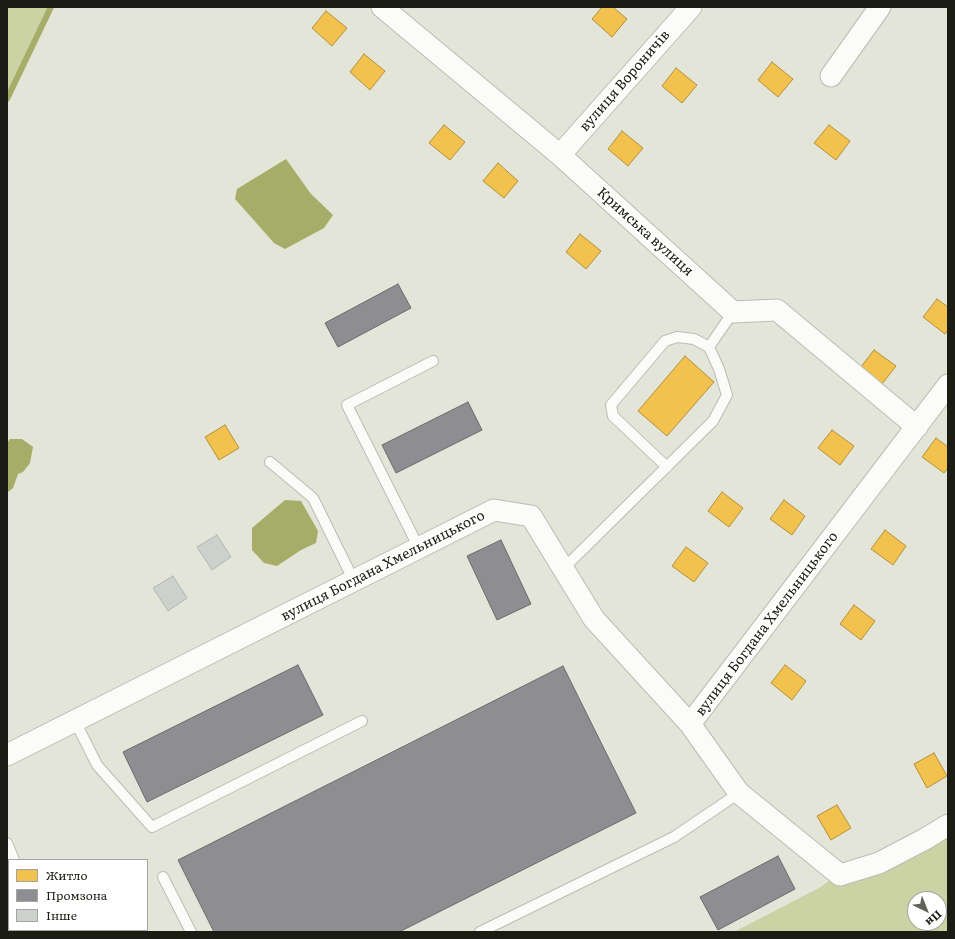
<!DOCTYPE html>
<meta charset="utf-8">
<style>
body{margin:0}
#map{position:relative;width:955px;height:939px;overflow:hidden;background:#e2e5d7;font-family:Literata,serif}
canvas{display:block}
.frame{position:absolute;inset:0;border:8px solid #1b1c13;pointer-events:none}
.legend{position:absolute;left:8px;top:859px;width:140px;height:72px;box-sizing:border-box;background:#fff;border:1px solid #a4a4a1;margin:0;padding:5px 7px;list-style:none;font-size:12px;color:#1b1c13}
.legend li{display:flex;align-items:center;gap:8px;height:20px}
.legend b{width:20px;border:1px solid #a4a4a1}
.north{position:absolute;left:907px;top:891px;width:40px;height:40px;box-sizing:border-box;background:#fff;border:1px solid #a4a4a1;border-radius:50%;rotate:137deg;font-size:11px;font-weight:700;line-height:16px;text-align:center;color:#1b1c13}
.north::after{content:'';display:block;margin:auto;width:14px;height:18px;background:#616258;clip-path:polygon(50% 0,100% 100%,50% 72%,0 100%)}
</style>
<div id="map">
<canvas width="955" height="939"></canvas>
<div class="frame"></div>
<ul class="legend">
<li><b style="height:11px;background:#f2c14e"></b>Житло</li>
<li><b style="height:11px;background:#8d8d92"></b>Промзона</li>
<li><b style="height:11px;background:#cdd1ce"></b>Інше</li>
</ul>
<div class="north">Пн</div>
</div>
<script>
const c = document.querySelector('canvas').getContext('2d');
c.lineJoin = 'round';
function paint(path, color) { c.fillStyle = color; c.fill(path, 'evenodd'); }
const shape = rows => new Path2D(rows.map(r => 'M' + r).join(''));
function stroke(path, color, width, dash) { c.strokeStyle = color; c.lineWidth = width; c.lineCap = dash ? 'butt' : 'round'; c.setLineDash(dash || []); c.stroke(path); }
function drawText(font, color, halo, rows, align = 'center') {
  c.font = font + ' Literata,serif'; c.lineWidth = 4; c.setLineDash([]); c.textBaseline = 'middle'; c.strokeStyle = halo; c.fillStyle = color; for (const [text, x, y, turn = 0] of rows) {
    c.save(); c.translate(x, y); c.rotate((+turn || 0) * Math.PI / 180); c.textAlign = isNaN(turn) ? turn : align; if (halo) c.strokeText(text, 0, 0); c.fillText(text, 0, 0); c.restore();
  }
}
const green = shape([
 [7,7,51,7,7,99],
 [948,834,948,932,734,932,819,888,829,881,860,876],
 [915,899,939,899,939,923,915,923]
]);
const water = shape([
 [286,159,311,194,333,215,324,228,285,249,274,243,235,199,237,189],
 [10,439,22,439,33,447,30,463,23,472,18,474,13,488,7,493,7,443],
 [285,500,301,501,318,531,316,543,301,550,277,566,264,563,252,550,252,528]
]);
const homes = shape([
 [602,7,613,7,627,19,612,37,592,19,602,7],
 [326,11,347,28,332,46,312,28,326,11],
 [364,54,385,71,370,90,350,72,364,54],
 [772,62,793,79,778,97,758,80,772,62],
 [676,68,697,85,682,103,662,86,676,68],
 [444,125,465,142,450,160,429,143,444,125],
 [829,125,850,141,836,160,814,143,829,125],
 [622,131,643,148,628,166,608,149,622,131],
 [498,163,518,181,504,198,483,181,498,163],
 [580,234,601,251,586,269,566,252,580,234],
 [937,299,948,307,948,330,945,334,923,317,937,299],
 [874,350,896,366,882,384,860,368,874,350],
 [685,356,714,382,667,436,638,411,685,356],
 [225,425,239,448,219,460,205,437,225,425],
 [832,430,854,446,840,465,818,448,832,430],
 [936,438,948,447,948,468,944,473,922,457,936,438],
 [722,492,743,508,729,527,708,511,722,492],
 [784,500,805,516,792,535,770,519,784,500],
 [885,530,906,546,893,565,871,549,885,530],
 [686,547,708,563,694,582,672,566,686,547],
 [854,605,875,621,861,640,840,624,854,605],
 [785,665,806,681,792,700,771,683,785,665],
 [934,753,947,776,927,788,914,764,934,753],
 [837,805,851,828,831,840,817,816,837,805]
]);
const industry = shape([
 [398,284,411,308,338,347,325,323,398,284],
 [468,402,482,430,396,473,382,445,468,402],
 [501,540,531,604,497,620,467,556,501,540],
 [298,665,323,715,147,802,123,752,298,665],
 [563,666,636,813,399,932,214,932,178,860,563,666],
 [778,856,795,889,718,930,700,897,778,856]
]);
const stream = shape([
 [7,99,51,7]
]);
const building = shape([
 [217,535,231,557,212,570,197,547,217,535],
 [173,576,187,598,168,611,153,588,173,576]
]);
const lane = shape([
 [270,462,313,498,354,581],
 [667,467,613,416,611,405,665,341,677,337,694,339,709,347],
 [419,548,347,405,433,361],
 [563,569,713,421,727,395,719,369,709,347,733,312],
 [75,721,97,765,152,827,362,721],
 [7,843,14,860],
 [163,877,191,932],
 [69,930,70,932],
 [480,932,674,837,739,793]
]);
const street = shape([
 [382,7,560,155,733,312,777,310,917,427],
 [831,76,880,7],
 [560,155,691,7],
 [690,724,739,793,840,875,879,863,925,839,948,825],
 [7,755,494,510,531,516,594,619,690,724,948,385]
]);
const streetNames = [
 ["вулиця Вороничів",625,81,-49],
 ["Кримська вулиця",645,232,42],
 ["вулиця Богдана Хмельницького",383,566,-27],
 ["вулиця Богдана Хмельницького",767,624,-53]
];
paint(green, '#cbd2a4');
paint(water, '#a5ad69');
paint(homes, '#f2c14e');
stroke(homes, '#b2903c', 1);
paint(industry, '#8d8d92');
stroke(industry, '#6b6b6c', 1);
stroke(stream, '#a5ad69', 6);
paint(building, '#cdd1ce');
stroke(building, '#b1b6b3', 1);
stroke(lane, '#babdb2', 12);
stroke(street, '#babdb2', 23);
stroke(lane, '#fbfbf9', 10);
stroke(street, '#fbfbf9', 21);
drawText('14px', '#1b1c13', '#fff', streetNames);
</script>
